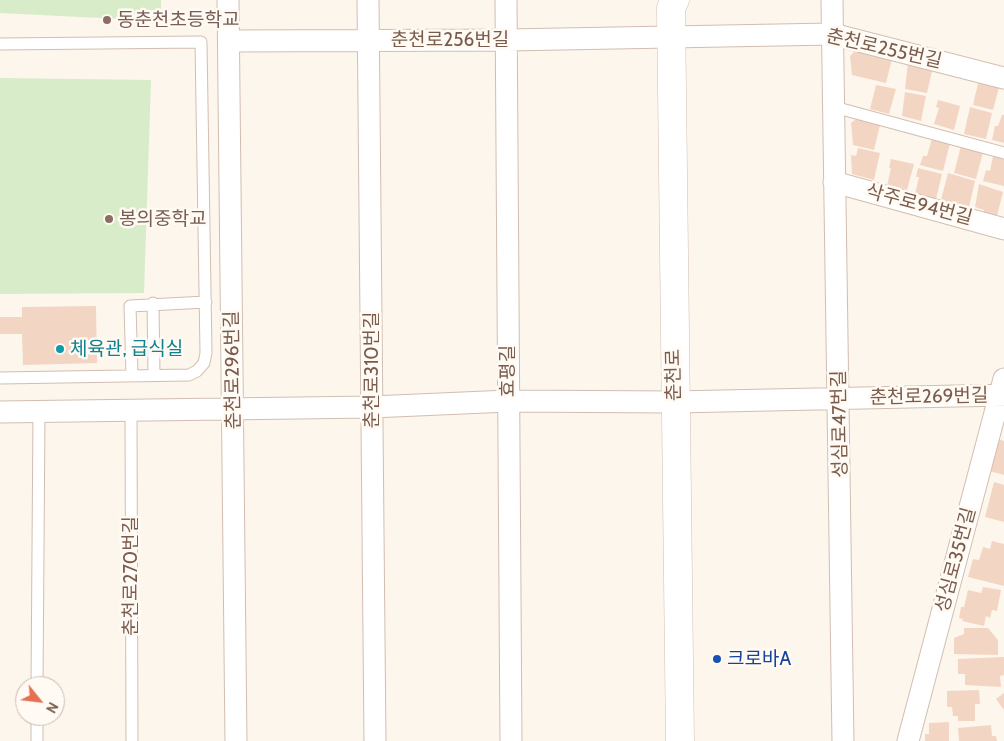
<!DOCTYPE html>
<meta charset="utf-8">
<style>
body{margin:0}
#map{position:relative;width:1004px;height:741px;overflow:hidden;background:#fdf6ec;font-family:Cabin,sans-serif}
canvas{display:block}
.north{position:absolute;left:15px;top:676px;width:50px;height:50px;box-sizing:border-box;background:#fffaf3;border:1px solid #cabbb1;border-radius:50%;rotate:119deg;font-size:14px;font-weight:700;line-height:20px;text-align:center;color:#7a5c4d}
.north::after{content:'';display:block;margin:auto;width:18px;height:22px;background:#e76f51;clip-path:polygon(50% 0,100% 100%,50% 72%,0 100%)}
</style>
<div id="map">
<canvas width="1004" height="741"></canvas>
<div class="north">N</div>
</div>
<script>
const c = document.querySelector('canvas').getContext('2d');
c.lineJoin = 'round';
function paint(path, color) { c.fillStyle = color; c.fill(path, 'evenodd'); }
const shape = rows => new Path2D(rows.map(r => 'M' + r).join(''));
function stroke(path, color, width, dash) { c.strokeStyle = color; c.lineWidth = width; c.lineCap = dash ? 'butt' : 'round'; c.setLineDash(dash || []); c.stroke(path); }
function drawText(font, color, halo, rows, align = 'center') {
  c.font = font + ' Cabin,"Noto Sans KR",sans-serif'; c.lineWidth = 5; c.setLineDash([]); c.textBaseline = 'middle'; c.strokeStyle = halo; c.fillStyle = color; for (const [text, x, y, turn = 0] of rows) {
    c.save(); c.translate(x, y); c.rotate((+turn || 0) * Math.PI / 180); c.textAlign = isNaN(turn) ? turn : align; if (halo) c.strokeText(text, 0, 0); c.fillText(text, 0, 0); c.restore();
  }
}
const green = shape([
 [0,0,161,0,161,21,0,13],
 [0,78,151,80,144,293,0,294]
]);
const building = shape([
 [860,46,893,55,886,83,852,75,850,56],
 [908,62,933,67,927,93,905,89],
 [979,79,1000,84,993,110,973,105],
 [876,85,896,89,889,114,870,109],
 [905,92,926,96,921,121,902,116],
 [938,100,960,106,954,130,934,124,939,108,936,107],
 [970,107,992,113,986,139,964,134],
 [1002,115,1004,115,1004,143,992,140,995,126,998,126],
 [856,119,880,125,874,150,853,145,851,123],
 [932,138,950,143,943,171,920,165,923,156,927,156],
 [961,146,983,152,976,179,954,173],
 [858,148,880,153,874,180,852,174,851,155,856,156],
 [993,156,1004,158,1004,186,983,181,986,170,990,171],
 [891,159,914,164,907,190,887,186,891,168,889,168],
 [918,168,942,174,936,199,915,194,919,177,916,177],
 [948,173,975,181,969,207,941,200],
 [979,184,1003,192,997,216,983,213,984,210,975,207],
 [96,306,97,363,23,365,22,334,0,334,0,317,22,317,22,307],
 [998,439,1004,441,1004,475,989,471],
 [994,482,1004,485,1004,522,985,517],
 [992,541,1004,544,1004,586,968,577,973,559,979,560,983,547,990,549],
 [983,587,1001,590,997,611,992,610,990,618,986,616,984,626,962,621,963,619,959,618,961,607,964,607,968,590,981,593],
 [964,628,988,628,998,640,998,655,954,654,954,638,964,634],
 [1004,657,1004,675,1000,676,1001,687,965,685,965,674,958,674,958,659],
 [979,690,980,704,975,704,975,721,958,721,958,716,953,716,952,707,947,707,947,691],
 [1004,693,1004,710,996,699],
 [949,722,949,741,925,741,925,734,929,734,929,723],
 [991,725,992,736,996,736,997,741,959,741,958,728]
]);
const service = shape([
 [0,44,201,42,206,353,204,363,197,371,189,375,0,378],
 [834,107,1004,153],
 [153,303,154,375],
 [132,375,130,306,206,302],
 [131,411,132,741],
 [37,686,39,412],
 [37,741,37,716]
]);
const minor = shape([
 [228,0,236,741],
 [368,0,375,741],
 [506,0,511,741],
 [832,0,843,741],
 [229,41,507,40,832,34,1004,78],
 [834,182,1004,229],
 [0,412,372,407,508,401,675,402,1004,395],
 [908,741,1004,379]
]);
const tertiary = shape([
 [675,0,671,8,680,741]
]);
const markers = [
 [107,20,5,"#8d6e63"],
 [109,219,5,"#8d6e63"],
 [60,349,5,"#0f9aa8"],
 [717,659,5,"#1a4fb4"]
];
const educationNames = [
 ["동춘천초등학교",117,20],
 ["봉의중학교",119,219]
];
const streetNames = [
 ["춘천로256번길",450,40],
 ["춘천로255번길",884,49,13],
 ["삭주로94번길",919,205,15],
 ["춘천로296번길",233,370,-91],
 ["춘천로310번길",372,370,-90],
 ["효평길",508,371,-90],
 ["춘천로",674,375,-91],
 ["춘천로269번길",929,397,-1],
 ["성심로47번길",840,424,-91],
 ["성심로35번길",956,560,-75],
 ["춘천로270번길",131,576,-90]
];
const cultureNames = [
 ["체육관, 급식실",70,349]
];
const transitNames = [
 ["크로바A",727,659]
];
paint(green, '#d8ecc9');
paint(building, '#f3d5c3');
stroke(service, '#d1beb0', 13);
stroke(minor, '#d1beb0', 23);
stroke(tertiary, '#d1beb0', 29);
stroke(service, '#fff', 11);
stroke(minor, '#fff', 21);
stroke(tertiary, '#fff', 28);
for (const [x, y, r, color] of markers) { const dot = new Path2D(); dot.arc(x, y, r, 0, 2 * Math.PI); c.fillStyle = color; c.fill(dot); stroke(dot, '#fffaf3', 2); }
drawText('19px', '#785e54', '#fffaf3', educationNames, 'left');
drawText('19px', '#7a5c4d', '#fffaf3', streetNames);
drawText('19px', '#0d838f', '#fffaf3', cultureNames, 'left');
drawText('19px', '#164399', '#fffaf3', transitNames, 'left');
</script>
